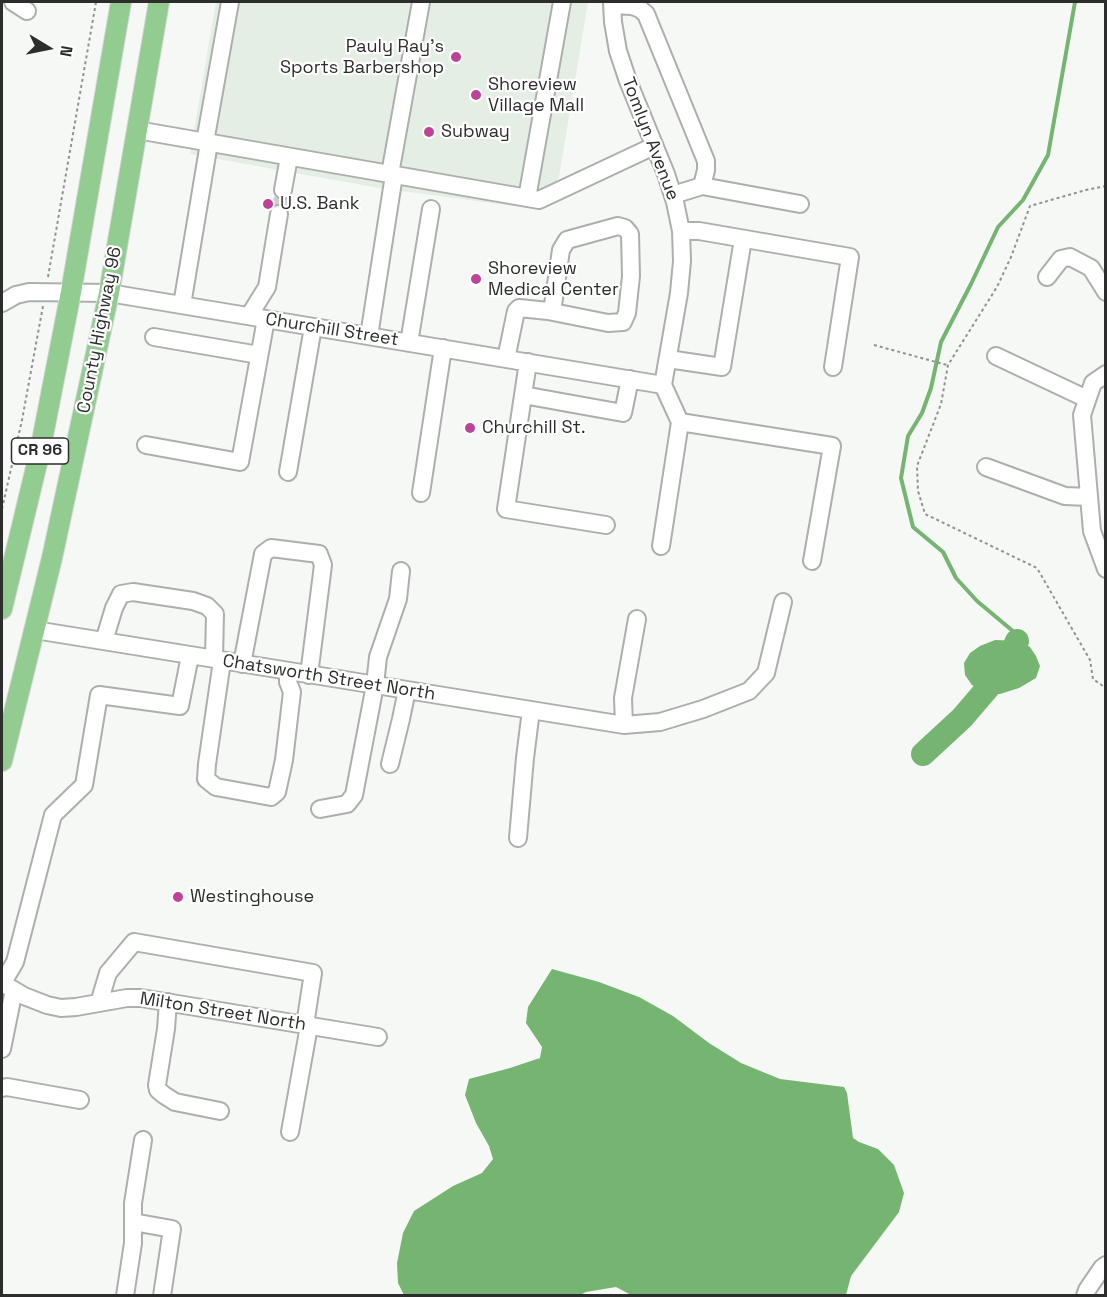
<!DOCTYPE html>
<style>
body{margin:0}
#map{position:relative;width:1107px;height:1297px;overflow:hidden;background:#f5f8f5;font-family:"Space Grotesk",sans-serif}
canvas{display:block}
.frame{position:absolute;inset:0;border:3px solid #2c2d2c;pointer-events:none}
.north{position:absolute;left:18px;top:18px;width:60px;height:60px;-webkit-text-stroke:4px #fff;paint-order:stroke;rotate:100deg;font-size:16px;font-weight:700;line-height:24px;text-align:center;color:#2c2d2c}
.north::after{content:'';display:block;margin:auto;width:21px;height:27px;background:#2c2d2c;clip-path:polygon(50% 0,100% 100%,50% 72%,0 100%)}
</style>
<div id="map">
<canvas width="1107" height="1297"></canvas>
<div class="frame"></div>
<div class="north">N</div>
</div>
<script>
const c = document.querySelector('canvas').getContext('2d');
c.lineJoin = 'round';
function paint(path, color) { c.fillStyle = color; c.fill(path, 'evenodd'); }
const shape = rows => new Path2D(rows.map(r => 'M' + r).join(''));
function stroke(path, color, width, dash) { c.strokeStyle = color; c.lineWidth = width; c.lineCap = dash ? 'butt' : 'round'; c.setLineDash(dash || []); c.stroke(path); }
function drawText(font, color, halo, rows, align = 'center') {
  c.font = font + ' "Space Grotesk",sans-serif'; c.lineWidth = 4.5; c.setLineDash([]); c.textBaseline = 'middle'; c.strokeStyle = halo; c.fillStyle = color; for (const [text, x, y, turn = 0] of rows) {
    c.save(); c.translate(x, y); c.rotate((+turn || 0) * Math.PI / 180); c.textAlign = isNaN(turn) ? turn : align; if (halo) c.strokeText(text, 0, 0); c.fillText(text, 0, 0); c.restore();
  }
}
const built = shape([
 [216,2,588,2,559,177,536,209,379,188,190,154]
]);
const water = shape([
 [995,640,1019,641,1030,647,1036,656,1040,666,1036,678,1019,688,1000,694,987,694,972,685,965,675,964,663,970,653,980,646],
 [552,969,599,982,639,997,673,1016,709,1043,741,1063,780,1079,844,1087,847,1093,853,1138,859,1142,878,1149,894,1165,904,1193,899,1212,851,1276,846,1295,633,1296,616,1287,586,1292,578,1296,404,1295,398,1283,397,1263,403,1233,414,1211,453,1186,482,1173,493,1159,489,1146,476,1123,465,1095,469,1079,510,1068,540,1058,542,1047,526,1023,528,1007]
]);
const stream = shape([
 [1017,641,1014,632,977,601,956,578,943,552,913,527,901,478,908,436,922,413,931,388,941,342,971,284,998,227,1023,200,1048,155,1075,2]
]);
const river = shape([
 [923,754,962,718,1004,669,1017,641]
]);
const minorTunnel = shape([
 [279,214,283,190]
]);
const path = shape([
 [1106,186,1086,190,1030,206,1011,257,997,287,948,365,941,404,917,466,918,491,925,514,1037,568,1090,660,1093,679,1106,688],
 [48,277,96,2],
 [874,345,947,365],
 [2,509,22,420,43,306]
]);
const minor = shape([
 [13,2,27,11],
 [612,2,613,22,618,51,628,81,666,174,675,202,681,231,682,261,679,293,663,385],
 [612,5,632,6,640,9,646,14,706,161,706,170,702,186,673,195],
 [137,130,539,200,654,146],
 [205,142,230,2],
 [390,174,421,2],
 [702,186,800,204],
 [283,190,289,157],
 [527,198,562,2],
 [681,231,699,231,850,257,833,367],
 [1047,277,1061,259,1070,257,1091,268,1106,292],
 [2,303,16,295,29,292,109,293,663,385],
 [182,305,209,143],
 [249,316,267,287,279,214],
 [369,336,394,175],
 [154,337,259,355],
 [409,343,431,209],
 [996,356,1087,399],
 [506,359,516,311,519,308,548,311,553,305,561,250,567,240,618,226,625,228,630,234,631,276,627,313,623,322,608,323,548,311],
 [668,359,722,367,743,239],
 [528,362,506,509,606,525],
 [1106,374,1093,383,1082,415,1092,531,1106,569],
 [663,385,680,422,832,446,812,561],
 [523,395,623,413,630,379],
 [146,445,240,462,266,319],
 [986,467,1065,496,1089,497],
 [288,472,313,327],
 [421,493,443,348],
 [661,546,680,422],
 [35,630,624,725,660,722,703,709,749,691,766,673,783,602],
 [104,641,114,608,121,594,133,592,193,601,207,606,215,614,214,659],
 [222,661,207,764,206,779,216,787,271,797,277,792,284,760,292,692,288,682,288,671],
 [242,664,263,554,271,548,319,554,323,565,309,675],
 [624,725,623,698,637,619],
 [390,764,401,719,407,690],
 [320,809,347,804,354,795,375,685,378,657,398,599,401,571],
 [518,838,525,758,531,710],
 [2,983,24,996,47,1005,61,1008,76,1007,127,998,141,998,378,1037],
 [2,984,15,962,53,815,84,785,99,695,180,706,190,656],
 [168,1002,166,1029,157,1085,158,1090,164,1095,175,1102,220,1111],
 [99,1003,108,973,134,942,313,973,305,1025],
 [2,1049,14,990],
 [2,1088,7,1087,80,1100],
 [290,1132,309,1026],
 [133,1222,172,1229,162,1296],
 [125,1296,133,1243,133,1203,143,1140],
 [1085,1296,1087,1290,1102,1268,1106,1265]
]);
const major = shape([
 [2,609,40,451,71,292,121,2],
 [2,761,52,558,109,293,159,2]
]);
const markers = [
 [456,57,6,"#bc4396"],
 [476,95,6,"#bc4396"],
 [429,132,6,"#bc4396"],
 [268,204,6,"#bc4396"],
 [476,279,6,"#bc4396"],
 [470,428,6,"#bc4396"],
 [178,897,6,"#bc4396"]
];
const shields = [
 [40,451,57]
];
const shieldNames = [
 ["CR 96",40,451]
];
const poiNames = [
 ["Pauly Ray's",444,47,"right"],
 ["Sports Barbershop",444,68,"right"],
 ["Shoreview",488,85],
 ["Village Mall",488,106],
 ["Subway",441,132],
 ["U.S. Bank",280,204],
 ["Shoreview",488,269],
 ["Medical Center",488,290],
 ["Churchill St.",482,428],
 ["Westinghouse",190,897]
];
const streetNames = [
 ["Tomlyn Avenue",650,139,69],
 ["County Highway 96",100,330,-79],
 ["Churchill Street",332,330,9],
 ["Chatsworth Street North",329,678,9],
 ["Milton Street North",223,1012,9]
];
paint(built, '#e5eee4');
paint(water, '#75b471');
stroke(stream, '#75b471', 4);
stroke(river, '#75b471', 24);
stroke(minorTunnel, '#cdcfcd', 16, [16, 8]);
stroke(minor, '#acafab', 20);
stroke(major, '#d5d5d5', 22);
stroke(path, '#909290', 2, [3, 3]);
stroke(minor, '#fff', 16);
stroke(major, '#93cc91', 20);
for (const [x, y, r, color] of markers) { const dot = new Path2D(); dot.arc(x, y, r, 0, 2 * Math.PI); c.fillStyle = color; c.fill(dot); stroke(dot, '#fff', 2); }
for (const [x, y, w] of shields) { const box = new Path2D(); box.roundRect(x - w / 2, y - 13, w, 26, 4.5); c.fillStyle = '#fff'; c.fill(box); stroke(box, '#2c2d2c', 1.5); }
drawText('bold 16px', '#2c2d2c', null, shieldNames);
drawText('18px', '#2c2d2c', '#fff', poiNames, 'left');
drawText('18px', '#2c2d2c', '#fff', streetNames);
</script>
